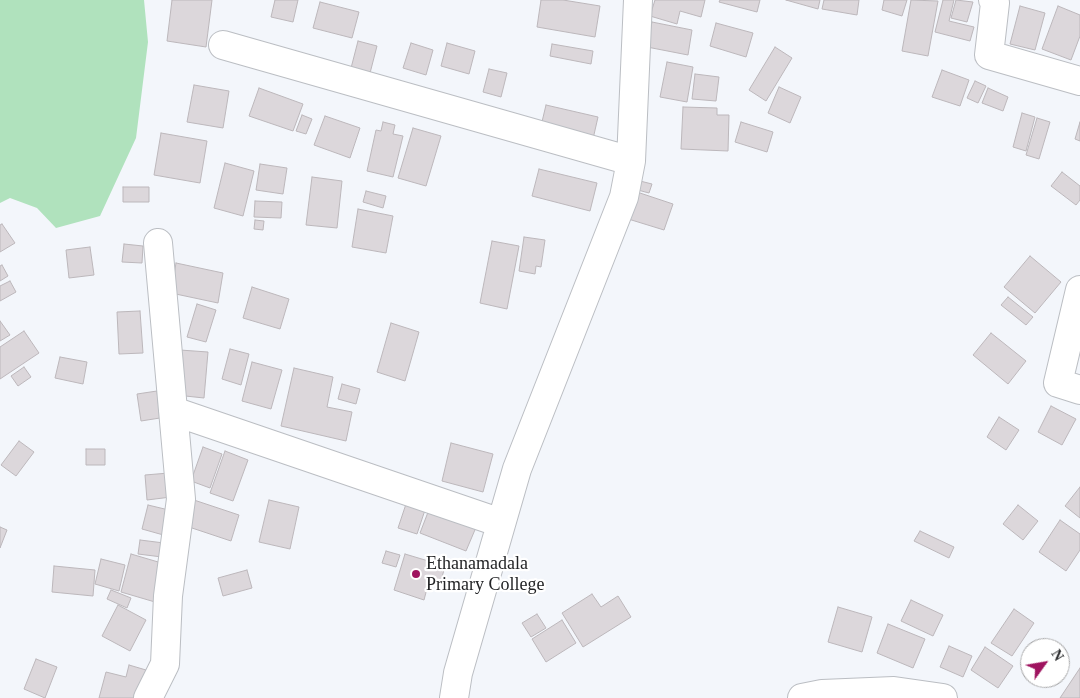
<!DOCTYPE html>
<style>
body{margin:0}
#map{position:relative;width:1080px;height:698px;overflow:hidden;background:#f3f6fb;font-family:Georgia,serif}
canvas{display:block}
.north{position:absolute;left:1020px;top:638px;width:50px;height:50px;box-sizing:border-box;background:#fff;border:1px solid #a7a7a8;border-radius:50%;rotate:58deg;font-size:14px;font-weight:700;line-height:20px;text-align:center;color:#232426}
.north::after{content:'';display:block;margin:auto;width:18px;height:22px;background:#9f135f;clip-path:polygon(50% 0,100% 100%,50% 72%,0 100%)}
</style>
<div id="map">
<canvas width="1080" height="698"></canvas>
<div class="north">N</div>
</div>
<script>
const c = document.querySelector('canvas').getContext('2d');
c.lineJoin = 'round';
function paint(path, color) { c.fillStyle = color; c.fill(path, 'evenodd'); }
const shape = rows => new Path2D(rows.map(r => 'M' + r).join(''));
function stroke(path, color, width, dash) { c.strokeStyle = color; c.lineWidth = width; c.lineCap = dash ? 'butt' : 'round'; c.setLineDash(dash || []); c.stroke(path); }
function drawText(font, color, halo, rows, align = 'center') {
  c.font = font + ' Georgia,serif'; c.lineWidth = 4.5; c.setLineDash([]); c.textBaseline = 'middle'; c.strokeStyle = halo; c.fillStyle = color; for (const [text, x, y, turn = 0] of rows) {
    c.save(); c.translate(x, y); c.rotate((+turn || 0) * Math.PI / 180); c.textAlign = isNaN(turn) ? turn : align; if (halo) c.strokeText(text, 0, 0); c.fillText(text, 0, 0); c.restore();
  }
}
const green = shape([
 [0,0,144,0,148,42,136,138,100,216,56,228,37,208,10,198,0,203]
]);
const building = shape([
 [172,0,212,0,206,47,167,41,172,0],
 [275,0,298,0,293,22,271,17,275,0],
 [541,0,563,0,600,6,595,37,537,27,541,0],
 [655,0,705,0,701,17,680,11,677,24,650,16,655,0],
 [720,0,760,0,757,12,719,2,720,0],
 [786,0,820,0,818,9,786,0],
 [824,0,859,0,857,15,822,9,824,0],
 [884,0,907,0,902,16,882,10,884,0],
 [911,0,938,1,928,56,902,51,911,0],
 [943,0,954,0,949,21,974,27,970,41,935,32,943,0],
 [956,0,973,2,967,22,951,18,956,0],
 [320,2,359,12,352,38,313,28,320,2],
 [1020,6,1045,13,1035,50,1010,44,1020,6],
 [1058,6,1080,15,1080,36,1071,60,1042,49,1058,6],
 [652,22,692,30,688,55,647,47,652,22],
 [716,23,753,33,746,57,710,46,716,23],
 [358,41,377,46,369,77,350,72,358,41],
 [411,43,433,50,426,75,403,68,411,43],
 [447,43,475,51,469,74,441,66,447,43],
 [552,44,593,51,591,64,550,56,552,44],
 [775,47,792,58,766,101,749,90,775,47],
 [667,62,693,67,687,102,660,97,667,62],
 [489,69,507,73,501,97,483,92,489,69],
 [942,70,969,80,960,106,932,97,942,70],
 [695,74,719,77,716,101,692,99,695,74],
 [975,81,986,86,978,103,967,98,975,81],
 [194,85,229,91,223,128,187,122,194,85],
 [779,87,801,97,790,123,768,113,779,87],
 [259,88,303,104,293,131,249,116,259,88],
 [988,88,1008,97,1003,111,982,103,988,88],
 [546,105,598,117,593,139,541,126,546,105],
 [683,107,717,108,717,115,729,115,728,151,681,149,683,107],
 [1022,113,1035,117,1026,151,1013,147,1022,113],
 [302,115,312,119,306,134,296,131,302,115],
 [325,116,360,128,350,158,314,145,325,116],
 [1037,118,1050,122,1039,159,1026,155,1037,118],
 [383,122,395,125,393,134,403,136,393,177,367,171,376,130,381,131,383,122],
 [741,122,773,132,767,152,735,142,741,122],
 [1080,122,1080,141,1075,139,1080,122],
 [413,128,441,136,426,186,398,178,413,128],
 [161,133,207,141,200,183,154,175,161,133],
 [225,163,254,171,243,216,214,208,225,163],
 [260,164,287,168,283,194,256,190,260,164],
 [539,169,597,183,590,211,532,196,539,169],
 [1062,172,1080,186,1080,200,1076,205,1051,186,1062,172],
 [312,177,342,181,337,228,306,225,312,177],
 [636,180,652,184,649,193,634,189,636,180],
 [123,187,149,187,149,202,123,202,123,187],
 [366,191,386,196,383,208,363,202,366,191],
 [634,191,673,204,664,230,625,218,634,191],
 [255,201,282,202,281,218,254,217,255,201],
 [358,209,393,216,386,253,352,247,358,209],
 [255,220,264,221,263,230,254,229,255,220],
 [2,224,15,243,0,252,0,225,2,224],
 [524,237,545,240,541,267,536,266,535,274,519,271,524,237],
 [492,241,519,246,507,309,480,303,492,241],
 [124,244,143,246,142,263,122,262,124,244],
 [90,247,94,275,69,278,66,250,90,247],
 [1030,256,1061,282,1035,313,1004,287,1030,256],
 [176,263,223,273,218,303,171,293,176,263],
 [2,265,8,276,0,281,0,266,2,265],
 [10,281,16,292,0,301,0,286,10,281],
 [252,287,289,299,280,329,243,318,252,287],
 [1008,297,1033,317,1026,325,1001,305,1008,297],
 [197,304,216,310,206,342,187,337,197,304],
 [140,311,143,353,119,354,117,312,140,311],
 [0,321,10,335,0,341,0,321],
 [391,323,419,332,405,381,377,372,391,323],
 [24,331,39,353,0,379,0,347,24,331],
 [991,333,1026,361,1008,384,973,355,991,333],
 [230,349,249,354,241,385,222,379,230,349],
 [180,350,208,352,204,398,176,395,180,350],
 [60,357,87,362,83,384,55,378,60,357],
 [252,362,282,370,271,409,242,401,252,362],
 [24,367,31,377,18,386,11,376,24,367],
 [294,368,333,377,327,407,352,412,346,441,281,426,294,368],
 [342,384,360,389,356,404,338,399,342,384],
 [157,391,160,418,141,421,137,394,157,391],
 [1051,406,1076,419,1062,445,1038,432,1051,406],
 [999,417,1019,430,1006,450,987,437,999,417],
 [19,441,34,452,16,476,1,465,19,441],
 [451,443,493,454,483,492,442,481,451,443],
 [203,447,222,454,210,488,191,481,203,447],
 [86,449,105,449,105,465,86,465,86,449],
 [225,451,248,460,233,501,210,493,225,451],
 [169,473,171,497,147,500,145,475,169,473],
 [1080,487,1080,518,1065,506,1080,487],
 [194,500,239,515,231,541,186,526,194,500],
 [269,500,299,507,290,549,259,542,269,500],
 [406,504,425,510,417,534,398,528,406,504],
 [148,505,173,511,167,536,142,529,148,505],
 [1018,505,1038,521,1023,540,1003,524,1018,505],
 [430,507,477,525,466,551,420,533,430,507],
 [1060,520,1080,534,1080,550,1066,571,1039,552,1060,520],
 [0,527,7,530,0,548,0,527],
 [920,531,954,547,949,558,914,541,920,531],
 [140,540,164,543,162,557,138,554,140,540],
 [386,551,400,555,396,567,382,563,386,551],
 [131,554,165,564,155,602,121,592,131,554],
 [405,554,445,566,441,581,430,577,424,600,394,590,405,554],
 [101,559,125,565,119,591,95,584,101,559],
 [54,566,95,570,93,596,52,592,54,566],
 [247,570,252,588,223,596,218,578,247,570],
 [111,590,131,598,127,608,107,599,111,590],
 [592,594,601,607,618,596,631,617,583,647,562,613,592,594],
 [911,600,943,615,933,636,901,621,911,600],
 [118,605,146,620,130,651,102,636,118,605],
 [838,607,872,617,862,652,828,642,838,607],
 [1014,609,1034,623,1012,656,991,643,1014,609],
 [537,614,546,628,531,637,522,623,537,614],
 [562,620,576,643,546,662,532,639,562,620],
 [888,624,925,639,913,668,877,653,888,624],
 [949,646,972,656,963,677,940,667,949,646],
 [985,647,1013,666,998,688,971,670,985,647],
 [36,659,57,667,45,698,24,689,36,659],
 [129,665,146,670,139,698,99,698,106,672,126,677,129,665],
 [1080,668,1080,698,1060,698,1080,668]
]);
const minor = shape([
 [993,0,995,3,989,55,1080,81],
 [223,45,631,161],
 [1080,290,1058,383,1080,390],
 [173,411,501,523],
 [148,698,165,664,168,596,181,499,158,243],
 [454,698,458,673,517,469,624,197,631,161,638,0],
 [802,698,822,694,894,691,943,698]
]);
const markers = [
 [416,574,5,"#9f135f"]
];
const poiNames = [
 ["Ethanamadala",426,564],
 ["Primary College",426,585]
];
paint(green, '#b0e2bd');
paint(building, '#dcd7db');
stroke(building, '#bcb7bb', 1);
stroke(minor, '#bbbec3', 30);
stroke(minor, '#fff', 28);
for (const [x, y, r, color] of markers) { const dot = new Path2D(); dot.arc(x, y, r, 0, 2 * Math.PI); c.fillStyle = color; c.fill(dot); stroke(dot, '#fff', 2); }
drawText('18px', '#232426', '#fff', poiNames, 'left');
</script>
